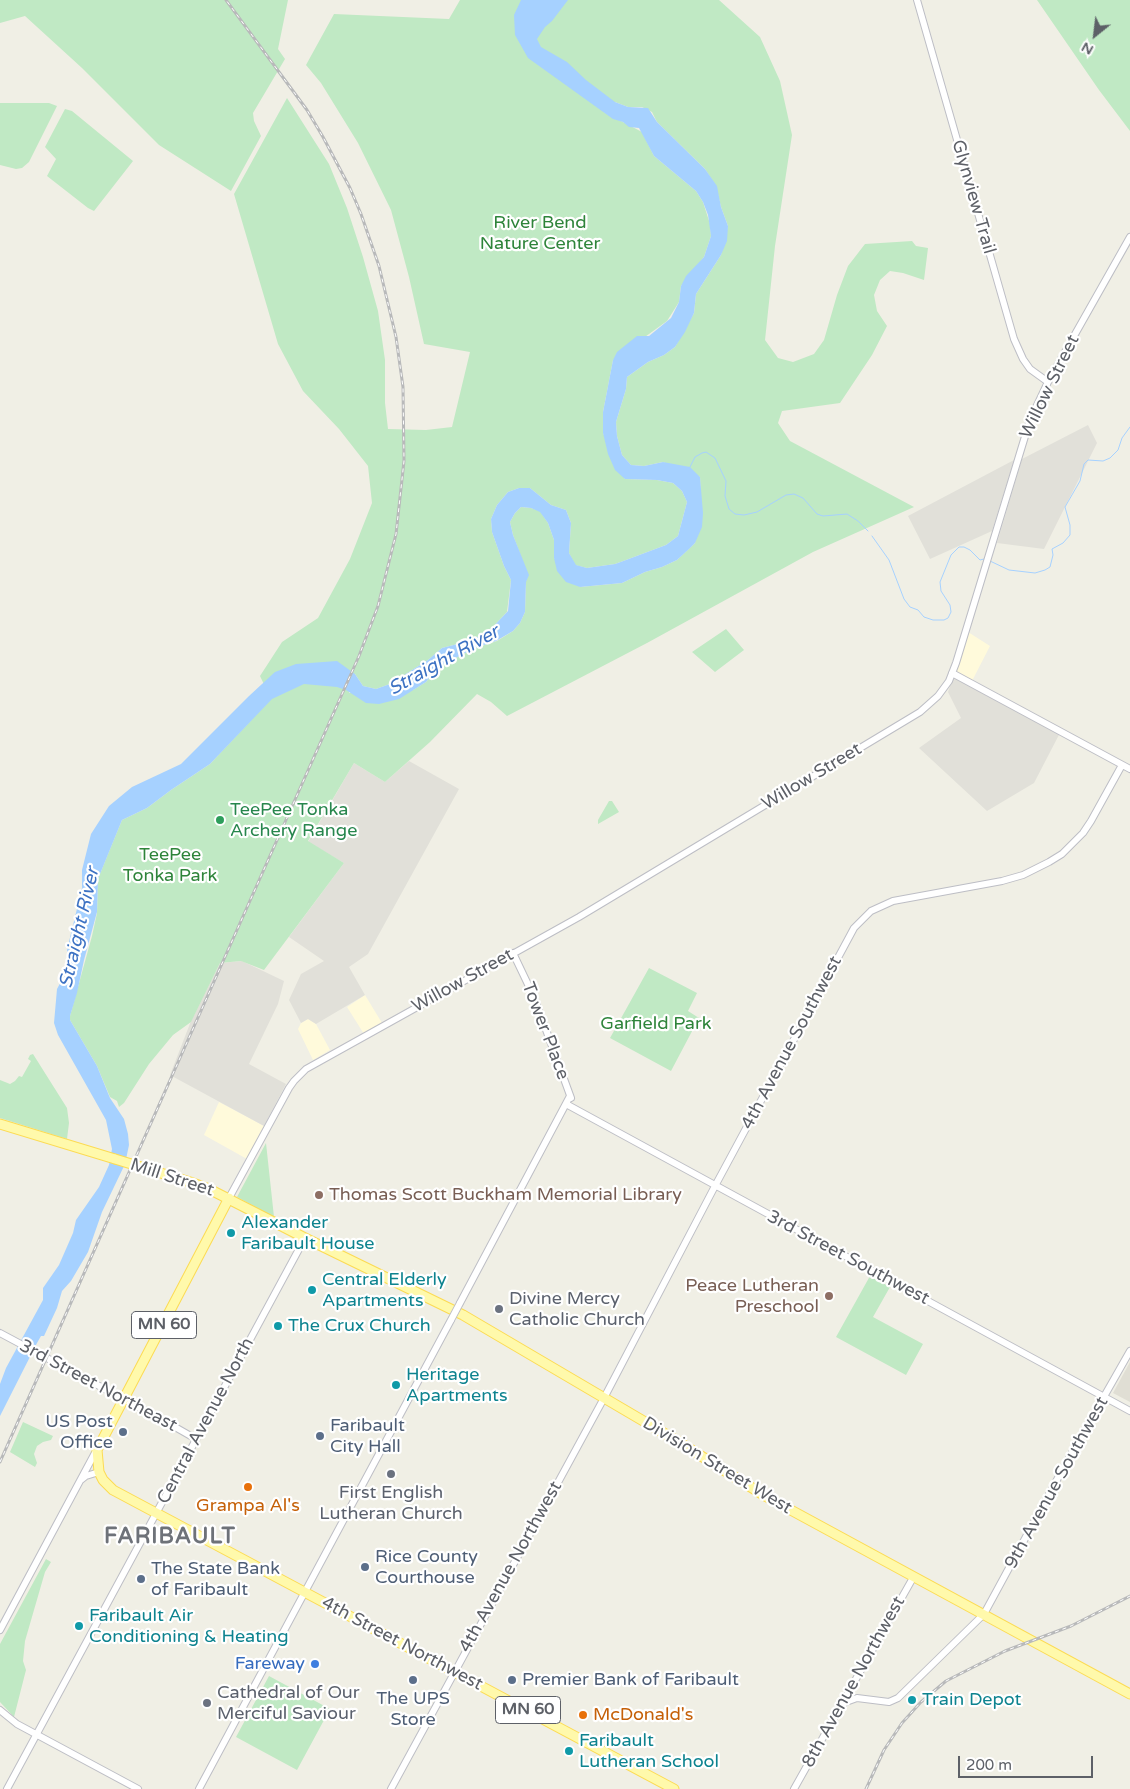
<!DOCTYPE html>
<style>
body{margin:0}
#map{position:relative;width:1130px;height:1789px;overflow:hidden;background:#f0efe5;font-family:"Varela Round",sans-serif}
canvas{display:block}
.north{position:absolute;left:1070px;top:10px;width:50px;height:50px;-webkit-text-stroke:4px #fff;paint-order:stroke;rotate:209deg;font-size:14px;font-weight:700;line-height:20px;text-align:center;color:#5d6067}
.north::after{content:'';display:block;margin:auto;width:18px;height:22px;background:#5d6067;clip-path:polygon(50% 0,100% 100%,50% 72%,0 100%)}
.scale{position:absolute;left:958px;top:1756px;width:135px;height:22px;box-sizing:border-box;border:2px solid #5d6067;border-top:0;padding-left:6px;font-size:15px;line-height:18px;white-space:nowrap;color:#5d6067;-webkit-text-stroke:4px #fff;paint-order:stroke}
</style>
<div id="map">
<canvas width="1130" height="1789"></canvas>
<div class="north">N</div>
<div class="scale">200 m</div>
</div>
<script>
const c = document.querySelector('canvas').getContext('2d');
c.lineJoin = 'round';
function paint(path, color) { c.fillStyle = color; c.fill(path, 'evenodd'); }
const shape = rows => new Path2D(rows.map(r => 'M' + r).join(''));
function stroke(path, color, width, dash) { c.strokeStyle = color; c.lineWidth = width; c.lineCap = dash ? 'butt' : 'round'; c.setLineDash(dash || []); c.stroke(path); }
function drawText(font, color, halo, rows, align = 'center') {
  c.font = font + ' "Varela Round",sans-serif'; c.lineWidth = 4.5; c.setLineDash([]); c.textBaseline = 'middle'; c.strokeStyle = halo; c.fillStyle = color; for (const [text, x, y, turn = 0] of rows) {
    c.save(); c.translate(x, y); c.rotate((+turn || 0) * Math.PI / 180); c.textAlign = isNaN(turn) ? turn : align; if (halo) c.strokeText(text, 0, 0); c.fillText(text, 0, 0); c.restore();
  }
}
const commercial = shape([
 [968,632,990,646,972,681,955,671],
 [365,995,382,1023,364,1034,347,1007],
 [308,1019,316,1024,330,1050,313,1060,298,1029,301,1023],
 [219,1102,264,1126,247,1159,204,1135]
]);
const industrial = shape([
 [1088,425,1097,443,1044,549,997,543,1022,459],
 [1014,460,992,531,930,559,908,516],
 [955,671,1062,729,1034,783,987,811,919,748,961,718,948,692],
 [409,761,459,789,368,954,349,967,365,995,316,1024,308,1019,301,1023,289,1000,301,974,324,961,289,937,344,863,308,842,354,763,385,782],
 [242,961,284,981,278,1004,249,1064,286,1084,264,1126,170,1075,191,1021,220,963]
]);
const education = shape([
 [1130,1362,1130,1402,1113,1393]
]);
const green = shape([
 [0,0,288,0,278,49,285,59,253,113,254,121,261,136,231,191,159,145,82,68,25,16,0,23],
 [460,0,719,0,760,37,780,81,792,135,775,246,765,340,778,358,793,362,814,354,824,340,837,295,848,266,865,244,912,241,916,246,928,248,924,280,903,273,890,271,880,280,874,295,877,311,887,326,872,355,840,403,782,411,778,423,790,441,914,507,813,552,647,643,507,716,491,702,477,694,430,742,385,782,354,763,308,841,344,863,264,970,241,961,220,963,191,1022,173,1035,149,1064,124,1103,119,1107,117,1101,110,1097,97,1066,70,1020,70,1016,92,936,97,913,98,879,106,859,122,820,147,808,171,790,210,764,271,699,260,676,282,642,318,618,350,559,372,503,368,466,339,429,303,391,278,344,234,194,287,98,329,164,347,208,363,257,378,311,385,360,385,403,388,429,426,430,452,427,470,352,424,344,409,277,391,210,358,143,321,83,306,65,334,14,449,19],
 [615,102,628,107,642,107,652,112,657,122,705,169,716,186,721,207,728,226,721,255,696,294,694,313,675,347,664,355,648,362,627,377,626,389,616,422,617,436,622,455,631,465,644,466,663,462,700,477,701,501,695,543,677,560,662,567,645,572,622,583,580,587,554,558,554,540,548,523,540,511,531,508,521,507,515,513,510,522,513,535,528,575,526,581,525,612,520,623,513,631,497,641,475,648,438,667,426,682,413,690,349,693,355,674,363,686,376,689,390,684,428,660,442,648,469,641,488,632,507,612,511,580,504,566,492,532,491,519,497,505,508,492,519,488,530,488,551,505,566,510,571,523,569,553,575,565,587,568,615,564,626,560,666,545,678,536,687,502,682,491,673,483,657,480,625,479,603,433,603,412,613,360,667,321,679,302,681,286,704,257,711,236,710,224,703,202,696,191,654,156,642,132,604,112],
 [1037,0,1130,0,1130,131,1099,90],
 [0,103,49,103,57,106,29,162,22,168,16,169,0,165],
 [65,109,72,111,133,161,94,211,88,208,47,176,56,159,45,147],
 [726,629,744,650,715,672,692,652],
 [609,801,612,801,619,812,598,824,598,820],
 [649,968,697,993,688,1011,699,1018,671,1071,610,1038],
 [33,1054,67,1108,69,1123,67,1139,0,1118,0,1080,10,1084,15,1081,19,1076,22,1077,31,1061,28,1059,30,1055],
 [266,1143,274,1217,237,1197],
 [870,1276,890,1287,873,1317,923,1344,906,1375,836,1337],
 [23,1422,53,1436,51,1440,43,1442,37,1446,34,1454,37,1463,35,1467,10,1452],
 [46,1559,51,1562,45,1572,25,1641,23,1661,26,1670,14,1717,0,1702,0,1644],
 [269,1676,330,1709,297,1770,236,1737]
]);
const water = shape([
 [521,0,568,0,552,21,545,27,537,39,541,47,567,62,586,80,615,102,628,107,648,108,657,122,705,169,717,186,721,207,728,226,727,241,721,255,696,294,694,313,685,332,675,347,664,355,648,362,627,377,626,389,616,422,617,436,622,455,631,465,644,466,663,462,690,467,700,477,703,513,702,527,695,543,689,549,677,560,662,567,645,572,622,583,580,587,566,582,557,571,554,558,554,540,548,523,540,512,531,508,521,507,515,513,510,522,513,535,529,575,526,582,525,612,520,623,513,631,496,641,475,648,438,667,426,682,399,699,379,704,366,703,346,690,337,687,304,684,272,699,210,764,171,790,147,808,122,820,98,879,97,912,84,960,77,993,70,1016,70,1020,97,1066,110,1098,124,1119,128,1134,129,1145,125,1164,102,1212,88,1252,71,1281,62,1291,57,1308,44,1336,41,1336,37,1343,0,1416,0,1384,6,1368,43,1300,43,1288,59,1265,73,1233,76,1220,99,1187,109,1165,112,1149,106,1120,58,1035,54,1023,57,989,65,974,69,960,67,950,82,888,82,870,91,834,109,806,132,787,181,764,249,696,275,672,296,664,337,661,355,674,363,686,376,689,390,684,428,660,442,648,469,641,488,632,508,611,511,580,504,566,492,532,491,519,497,505,508,492,519,488,530,488,551,505,566,510,571,523,569,553,576,565,587,568,615,564,626,560,666,545,678,536,687,502,682,491,673,483,657,480,625,479,615,470,608,454,603,433,603,412,613,360,617,352,637,336,649,336,671,318,679,302,681,286,686,276,704,257,711,236,708,215,703,202,696,191,654,156,639,128,629,127,623,122,613,119,528,58,515,35,514,15]
]);
const stream = shape([
 [690,467,695,457,702,453,706,452,715,458,726,481,725,496,729,509,735,514,744,515,757,512,786,495,794,494,803,498,817,514,823,516,847,514,858,521,868,531],
 [872,536,889,560,904,599,910,607,918,610,924,617,933,620,944,620,948,618,951,612,950,605,941,591,940,582,951,555,959,547,964,547,970,550,980,560,984,559],
 [990,561,1009,570,1035,573,1045,570,1050,567,1053,555,1052,549,1063,543,1070,535,1070,525,1065,507,1080,481,1084,464,1088,460,1103,461,1110,458,1118,450,1122,438,1130,427]
]);
const minor = shape([
 [917,0,1014,339,1023,359,1030,369,1048,382],
 [952,673,1130,769],
 [513,953,534,997,571,1098],
 [566,1104,1130,1411],
 [229,1198,289,1088,294,1081,306,1069,579,917,920,712,938,696,949,681,956,663,1030,420,1048,382,1130,237],
 [460,1303,570,1096],
 [0,1333,161,1419,196,1439],
 [81,1480,86,1476,99,1472],
 [0,1630,96,1451],
 [839,1707,846,1702,857,1698,889,1702,898,1698,984,1614,1065,1465,1130,1351],
 [0,1710,17,1724,138,1789],
 [7,1789,305,1238],
 [199,1789,451,1320],
 [391,1789,604,1398,715,1186,854,928,871,911,893,901,1002,881,1023,875,1049,862,1062,854,1083,833,1091,821,1122,765],
 [794,1789,914,1576]
]);
const major = shape([
 [0,1124,115,1159],
 [209,1189,305,1238,463,1315,674,1439,765,1496,1130,1694],
 [229,1198,97,1450,99,1472,103,1480,113,1490,128,1498,674,1789]
]);
const rail = shape([
 [0,1462,359,656,378,606,396,534,404,461,403,387,396,337,379,266,361,214,350,188,323,137,307,110,226,0],
 [866,1789,884,1750,902,1723,921,1702,946,1681,1005,1651,1071,1626,1130,1596]
]);
const minorBridge = shape([
 [451,1320,460,1303]
]);
const majorBridge = shape([
 [115,1159,190,1182,209,1189]
]);
const markers = [
 [220,820,5,"#2e9e5b"],
 [319,1195,5,"#8d6e63"],
 [231,1233,5,"#0f9aa8"],
 [312,1290,5,"#0f9aa8"],
 [829,1296,5,"#8d6e63"],
 [499,1309,5,"#6b7280"],
 [278,1326,5,"#0f9aa8"],
 [396,1385,5,"#0f9aa8"],
 [123,1432,5,"#5c6f8a"],
 [320,1436,5,"#5c6f8a"],
 [391,1474,5,"#6b7280"],
 [248,1487,5,"#e8710a"],
 [365,1567,5,"#5c6f8a"],
 [141,1579,5,"#5c6f8a"],
 [79,1626,5,"#0f9aa8"],
 [315,1664,5,"#3f7fe0"],
 [413,1680,5,"#5c6f8a"],
 [512,1680,5,"#5c6f8a"],
 [912,1700,5,"#0f9aa8"],
 [207,1703,5,"#6b7280"],
 [583,1715,5,"#e8710a"],
 [569,1751,5,"#0f9aa8"]
];
const shields = [
 [164,1325,65],
 [528,1710,65]
];
const shieldNames = [
 ["MN 60",164,1325],
 ["MN 60",528,1710]
];
const streetNames = [
 ["Glynview Trail",973,197,74],
 ["Willow Street",1050,387,-64],
 ["Willow Street",812,777,-31],
 ["Willow Street",463,981,-29],
 ["Tower Place",545,1031,69],
 ["4th Avenue Southwest",792,1043,-62],
 ["Mill Street",172,1178,18],
 ["3rd Street Southwest",848,1258,28],
 ["3rd Street Northeast",98,1386,28],
 ["Central Avenue North",206,1421,-62],
 ["Division Street West",717,1466,31],
 ["9th Avenue Southwest",1057,1483,-61],
 ["4th Avenue Northwest",511,1567,-61],
 ["4th Street Northwest",402,1644,28],
 ["8th Avenue Northwest",854,1682,-61]
];
const parkNames = [
 ["River Bend",540,223],
 ["Nature Center",540,244],
 ["TeePee",170,855],
 ["Tonka Park",170,876],
 ["Garfield Park",656,1024]
];
const leisureNames = [
 ["TeePee Tonka",230,810],
 ["Archery Range",230,831]
];
const educationNames = [
 ["Thomas Scott Buckham Memorial Library",329,1195],
 ["Peace Lutheran",819,1286,"right"],
 ["Preschool",819,1307,"right"]
];
const cultureNames = [
 ["Alexander",241,1223],
 ["Faribault House",241,1244],
 ["Central Elderly",322,1280],
 ["Apartments",322,1301],
 ["The Crux Church",288,1326],
 ["Heritage",406,1375],
 ["Apartments",406,1396],
 ["Faribault Air",89,1616],
 ["Conditioning & Heating",89,1637],
 ["Train Depot",922,1700],
 ["Faribault",579,1741],
 ["Lutheran School",579,1762]
];
const worshipNames = [
 ["Divine Mercy",509,1299],
 ["Catholic Church",509,1320],
 ["First English",391,1493,"center"],
 ["Lutheran Church",391,1514,"center"],
 ["Cathedral of Our",217,1693],
 ["Merciful Saviour",217,1714]
];
const serviceNames = [
 ["US Post",113,1422,"right"],
 ["Office",113,1443,"right"],
 ["Faribault",330,1426],
 ["City Hall",330,1447],
 ["Rice County",375,1557],
 ["Courthouse",375,1578],
 ["The State Bank",151,1569],
 ["of Faribault",151,1590],
 ["Premier Bank of Faribault",522,1680],
 ["The UPS",413,1699,"center"],
 ["Store",413,1720,"center"]
];
const foodNames = [
 ["Grampa Al's",248,1506],
 ["McDonald's",593,1715,"left"]
];
const shopNames = [
 ["Fareway",305,1664]
];
const waterNames = [
 ["Straight River",444,661,-29],
 ["Straight River",80,928,-77]
];
const districtNames = [
 ["FARIBAULT",170,1537]
];
paint(commercial, '#fffadb');
paint(industrial, '#e1e0d9');
paint(education, '#e0ded4');
paint(green, '#c0e9c4');
paint(water, '#a6d1ff');
stroke(stream, '#a6d1ff', 1);
stroke(minor, '#bdbec5', 8);
stroke(major, '#fcdb53', 11);
stroke(minor, '#fff', 6);
stroke(major, '#fff9ab', 9);
stroke(rail, '#b8b9ba', 3);
stroke(rail, '#fff', 1, [4]);
stroke(minorBridge, '#bdbec5', 8, []);
stroke(majorBridge, '#fcdb53', 11, []);
stroke(minorBridge, '#fff', 6);
stroke(majorBridge, '#fff9ab', 9);
for (const [x, y, r, color] of markers) { const dot = new Path2D(); dot.arc(x, y, r, 0, 2 * Math.PI); c.fillStyle = color; c.fill(dot); stroke(dot, '#fff', 2); }
for (const [x, y, w] of shields) { const box = new Path2D(); box.roundRect(x - w / 2, y - 13.5, w, 27, 4); c.fillStyle = '#fff'; c.fill(box); stroke(box, '#5d6067', 1); }
drawText('bold 16px', '#5d6067', null, shieldNames);
drawText('18px', '#5d6067', '#fff', streetNames);
drawText('18px', '#2e843a', '#fff', parkNames);
drawText('18px', '#27864d', '#fff', leisureNames, 'left');
drawText('18px', '#785e54', '#fff', educationNames, 'left');
drawText('18px', '#0d838f', '#fff', cultureNames, 'left');
drawText('18px', '#5b616d', '#fff', worshipNames, 'left');
drawText('18px', '#4e5e75', '#fff', serviceNames, 'left');
drawText('18px', '#c56008', '#fff', foodNames);
drawText('18px', '#366cbe', '#fff', shopNames, 'right');
drawText('italic 19px', '#3d72c3', '#fff', waterNames);
c.letterSpacing = '1px';
drawText('bold 22px', '#6e7279', '#fff', districtNames);
c.letterSpacing = '0px';
</script>
